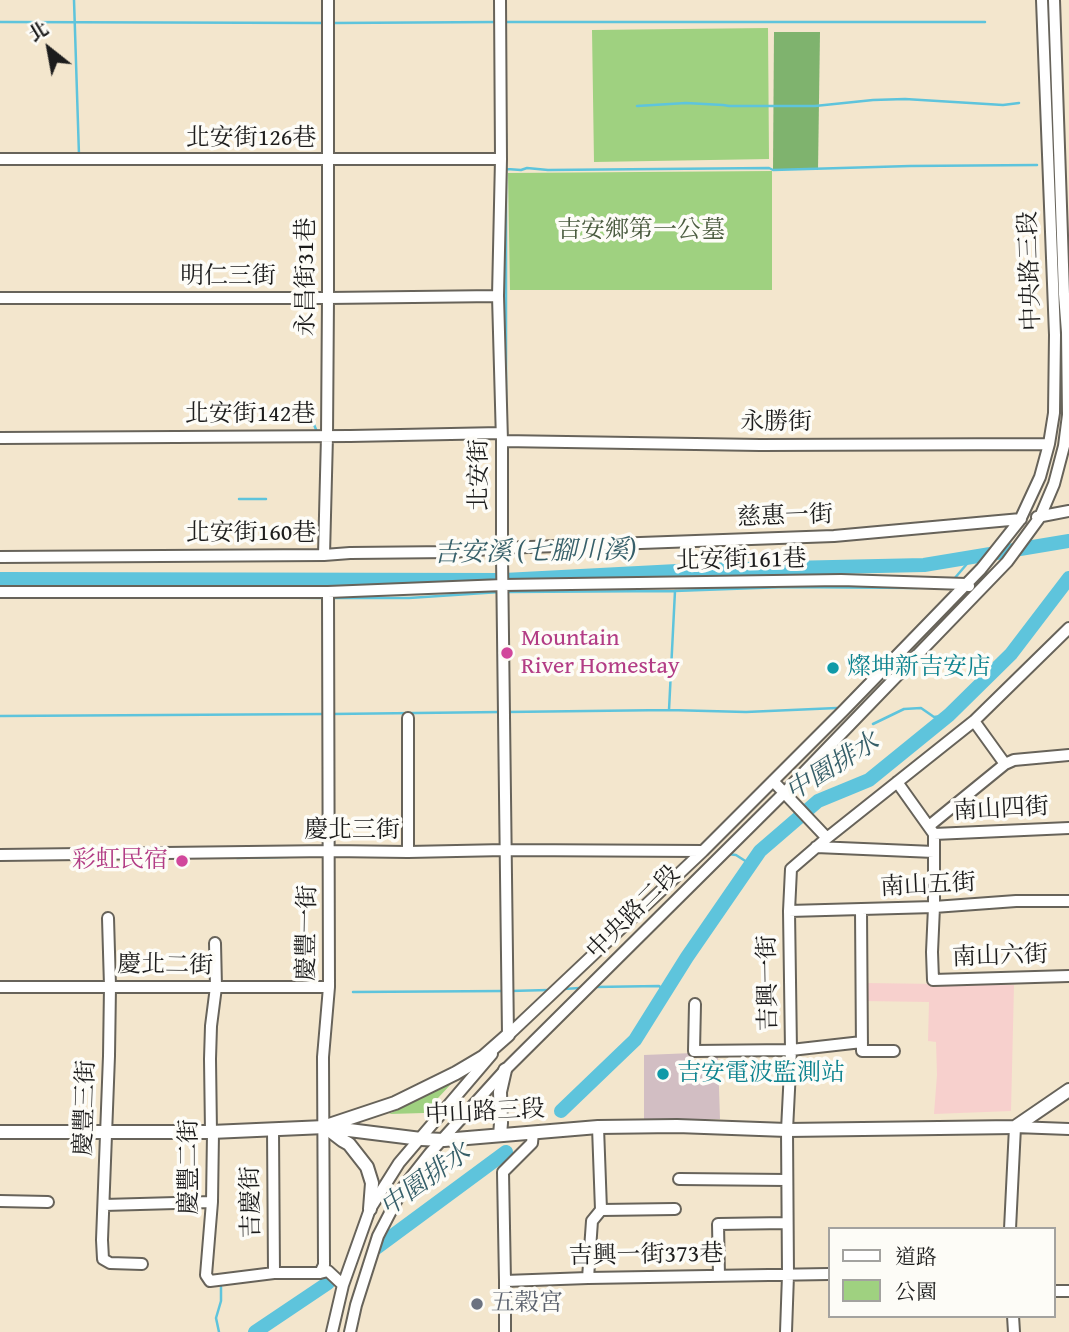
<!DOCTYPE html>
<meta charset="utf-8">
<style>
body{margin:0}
#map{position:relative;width:1069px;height:1332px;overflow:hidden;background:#f3e6cd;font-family:"Gentium Book Plus","Noto Serif TC",serif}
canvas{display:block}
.legend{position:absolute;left:828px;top:1227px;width:228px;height:91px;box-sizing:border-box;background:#fdfcf7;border:2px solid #a3a29f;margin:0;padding:9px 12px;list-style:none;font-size:21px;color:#1c1c1c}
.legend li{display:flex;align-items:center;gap:14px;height:35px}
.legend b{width:35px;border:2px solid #a3a29f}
.north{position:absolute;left:14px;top:14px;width:70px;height:70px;-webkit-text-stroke:5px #fdfcf7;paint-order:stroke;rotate:329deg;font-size:19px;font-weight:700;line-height:28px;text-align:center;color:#1c1c1c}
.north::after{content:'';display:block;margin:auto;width:24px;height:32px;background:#1c1c1c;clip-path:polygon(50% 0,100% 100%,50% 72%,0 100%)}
</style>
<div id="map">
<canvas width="1069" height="1332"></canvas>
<ul class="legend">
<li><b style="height:9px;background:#fff"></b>道路</li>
<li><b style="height:19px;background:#9fd180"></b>公園</li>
</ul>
<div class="north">北</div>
</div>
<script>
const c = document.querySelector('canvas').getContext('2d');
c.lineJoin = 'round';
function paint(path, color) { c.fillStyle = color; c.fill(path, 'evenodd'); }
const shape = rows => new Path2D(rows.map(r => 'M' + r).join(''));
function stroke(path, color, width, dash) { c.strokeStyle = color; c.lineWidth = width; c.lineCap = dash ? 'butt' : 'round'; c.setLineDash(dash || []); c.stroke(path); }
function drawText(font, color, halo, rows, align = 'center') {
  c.font = font + ' "Gentium Book Plus","Noto Serif TC",serif'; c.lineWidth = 7; c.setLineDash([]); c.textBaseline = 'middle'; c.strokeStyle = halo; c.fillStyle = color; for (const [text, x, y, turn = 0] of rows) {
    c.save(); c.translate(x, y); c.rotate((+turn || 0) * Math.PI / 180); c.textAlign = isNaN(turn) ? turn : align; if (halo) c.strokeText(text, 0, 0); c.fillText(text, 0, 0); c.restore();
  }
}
const built = shape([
 [864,983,1014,985,1011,1111,934,1114,937,1075,936,1042,928,1041,929,1002,863,1001]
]);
const industrial = shape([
 [693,1053,693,1061,700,1065,710,1062,715,1057,718,1057,720,1119,644,1120,644,1055]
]);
const green = shape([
 [768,28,769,159,594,162,592,30],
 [772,171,772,290,510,290,508,173],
 [452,1083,424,1113,389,1114]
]);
const forest = shape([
 [774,32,820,32,818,170,773,170]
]);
const stream = shape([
 [74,0,79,155,77,155],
 [0,22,324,23],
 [505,22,985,22],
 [334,23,498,22],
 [637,106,686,103,723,105,729,106,815,106,873,100,905,99,1003,105,1019,103],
 [506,134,506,400],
 [507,169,521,170,527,168,548,170,769,168,773,170,910,166,1037,165],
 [306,411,309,412,317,432],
 [239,499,266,499],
 [954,579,972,558],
 [507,592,675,591,785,587,917,588],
 [203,597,326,598],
 [332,598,409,598,500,592],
 [953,668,961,677],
 [669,710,675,591],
 [507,712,669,710,746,712,837,708],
 [332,714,501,712],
 [0,716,326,714],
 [873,724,904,709,921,708,934,717,949,715],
 [728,854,736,855,750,864],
 [237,858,324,856],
 [594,987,659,986,665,991],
 [563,989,580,988],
 [510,991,549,990],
 [353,992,504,991],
 [219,1332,216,1318,221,1301,221,1287]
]);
const river = shape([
 [0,579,504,580,696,570,924,565,1069,541],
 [561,1111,635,1040,687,957,760,851,818,801,869,780,949,715,1011,654,1069,578],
 [376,1248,506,1152],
 [255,1332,328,1283]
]);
const minor = shape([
 [500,0,501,159,498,296,502,441,502,556,508,1035],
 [0,159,501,159],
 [0,298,328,298,498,296],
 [0,438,350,436,501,433],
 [502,441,760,445,1049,444],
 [1037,517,1069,511],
 [324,555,327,436,328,298,328,0],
 [0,557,324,555,350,553,452,552,502,548,834,536,1021,519],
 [0,592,328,592,503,585,841,580,966,584,969,586],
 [974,721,1005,764],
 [773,781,827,838],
 [897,782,934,834,934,907,932,952,933,980,1069,976],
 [929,826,1005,764,1014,760,1069,755],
 [934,834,1069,828],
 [816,847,934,852],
 [408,852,408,718],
 [0,855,330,851,408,852,505,850,703,851],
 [861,910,862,1051,894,1051],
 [789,911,934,907,1016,901,1069,901],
 [108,918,110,986,109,1056,102,1240,103,1259,110,1263,142,1264],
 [215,943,216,987,211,1026,210,1059,211,1132,213,1133,212,1202,206,1275,210,1281,274,1273,320,1273,328,1271,343,1285],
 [0,987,329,987],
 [695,1004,694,1051,791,1050,862,1042],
 [504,1039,703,851,844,710,981,569,1020,520,1040,477,1049,444,1054,413,1055,335,1042,0],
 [598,1127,601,1210],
 [273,1130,274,1273],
 [679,1179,787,1180],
 [0,1201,48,1202],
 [104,1205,212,1202],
 [601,1210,675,1209],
 [1010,1229,1015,1127,1069,1129],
 [320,1273,324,1265,323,1057,329,987,328,592],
 [719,1276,718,1224,787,1223],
 [588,1278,592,1221,601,1210],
 [505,1281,588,1278,829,1274],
 [1053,1291,1069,1291],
 [1013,1316,1014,1332],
 [332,1332,343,1285,370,1209,399,1163,492,1054],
 [350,1332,356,1305,378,1236,404,1186,430,1153,505,1070,785,792,1007,562,1040,517,1054,484,1064,446,1068,415,1067,332,1064,294,1054,0],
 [505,1332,505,1281,503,1172,532,1143,533,1132],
 [786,1332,788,1275,787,1130,791,1050,789,911,791,869,827,838,974,721,1069,628]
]);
const major = shape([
 [329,1125,395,1103,456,1073,483,1057,508,1035],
 [325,1127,342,1140,349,1144,367,1167,372,1183,370,1209],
 [0,1132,211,1132,325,1127,421,1139,444,1140,598,1127,677,1126,787,1130,1015,1127,1069,1090],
 [500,1135,501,1123,500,1092,505,1070]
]);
const markers = [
 [507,653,7,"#d1479c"],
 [833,668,7,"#0f9aa8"],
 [182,861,7,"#d1479c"],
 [663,1074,7,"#0f9aa8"],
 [477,1304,7,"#6b7280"]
];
const streetNames = [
 ["北安街126巷",251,139],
 ["中央路三段",1031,271,-92],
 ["明仁三街",228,277],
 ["永昌街31巷",307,277,-90],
 ["北安街142巷",250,415],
 ["永勝街",776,423],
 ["北安街",480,475,-90],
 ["慈惠一街",785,517,-2],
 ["北安街160巷",251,534],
 ["北安街161巷",741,561,-1],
 ["南山四街",1001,810,-3],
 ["慶北三街",352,831],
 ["南山五街",928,886,-3],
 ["中央路二段",634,913,-45],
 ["慶豐一街",308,933,-89],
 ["南山六街",1000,957,-2],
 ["慶北二街",165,966,1],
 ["吉興一街",769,983,-91],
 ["慶豐三街",86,1108,-88],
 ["中山路三段",485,1113,-3],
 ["慶豐二街",190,1167,-90],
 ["吉慶街",252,1202,-91],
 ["吉興一街373巷",646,1256,-1]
];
const parkNames = [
 ["吉安鄉第一公墓",641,231]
];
const hotelNames = [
 ["Mountain",521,639],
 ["River Homestay",521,667],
 ["彩虹民宿",168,861,"right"]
];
const cultureNames = [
 ["燦坤新吉安店",847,668],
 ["吉安電波監測站",677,1074]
];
const worshipNames = [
 ["五榖宮",491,1304]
];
const waterNames = [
 ["吉安溪 (七腳川溪)",535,553,-1],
 ["中園排水",833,768,-32],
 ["中園排水",426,1181,-36]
];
paint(built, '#f7d0cd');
paint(industrial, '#d2bec3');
paint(green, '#9fd180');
paint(forest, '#7fb36e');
stroke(stream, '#5ec4dc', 2.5);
stroke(river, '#5ec4dc', 14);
stroke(minor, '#67635a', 14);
stroke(major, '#67635a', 16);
stroke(minor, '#fff', 10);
stroke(major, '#fff', 12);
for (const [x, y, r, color] of markers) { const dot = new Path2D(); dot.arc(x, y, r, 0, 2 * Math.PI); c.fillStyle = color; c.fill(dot); stroke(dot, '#fdfcf7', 2.5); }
drawText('24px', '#1c1c1c', '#fdfcf7', streetNames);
drawText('24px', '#4a5b3f', '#fdfcf7', parkNames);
drawText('24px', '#b23c85', '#fdfcf7', hotelNames, 'left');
drawText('24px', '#0d838f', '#fdfcf7', cultureNames, 'left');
drawText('24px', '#5b616d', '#fdfcf7', worshipNames, 'left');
drawText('italic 26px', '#365f69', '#fdfcf7', waterNames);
</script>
